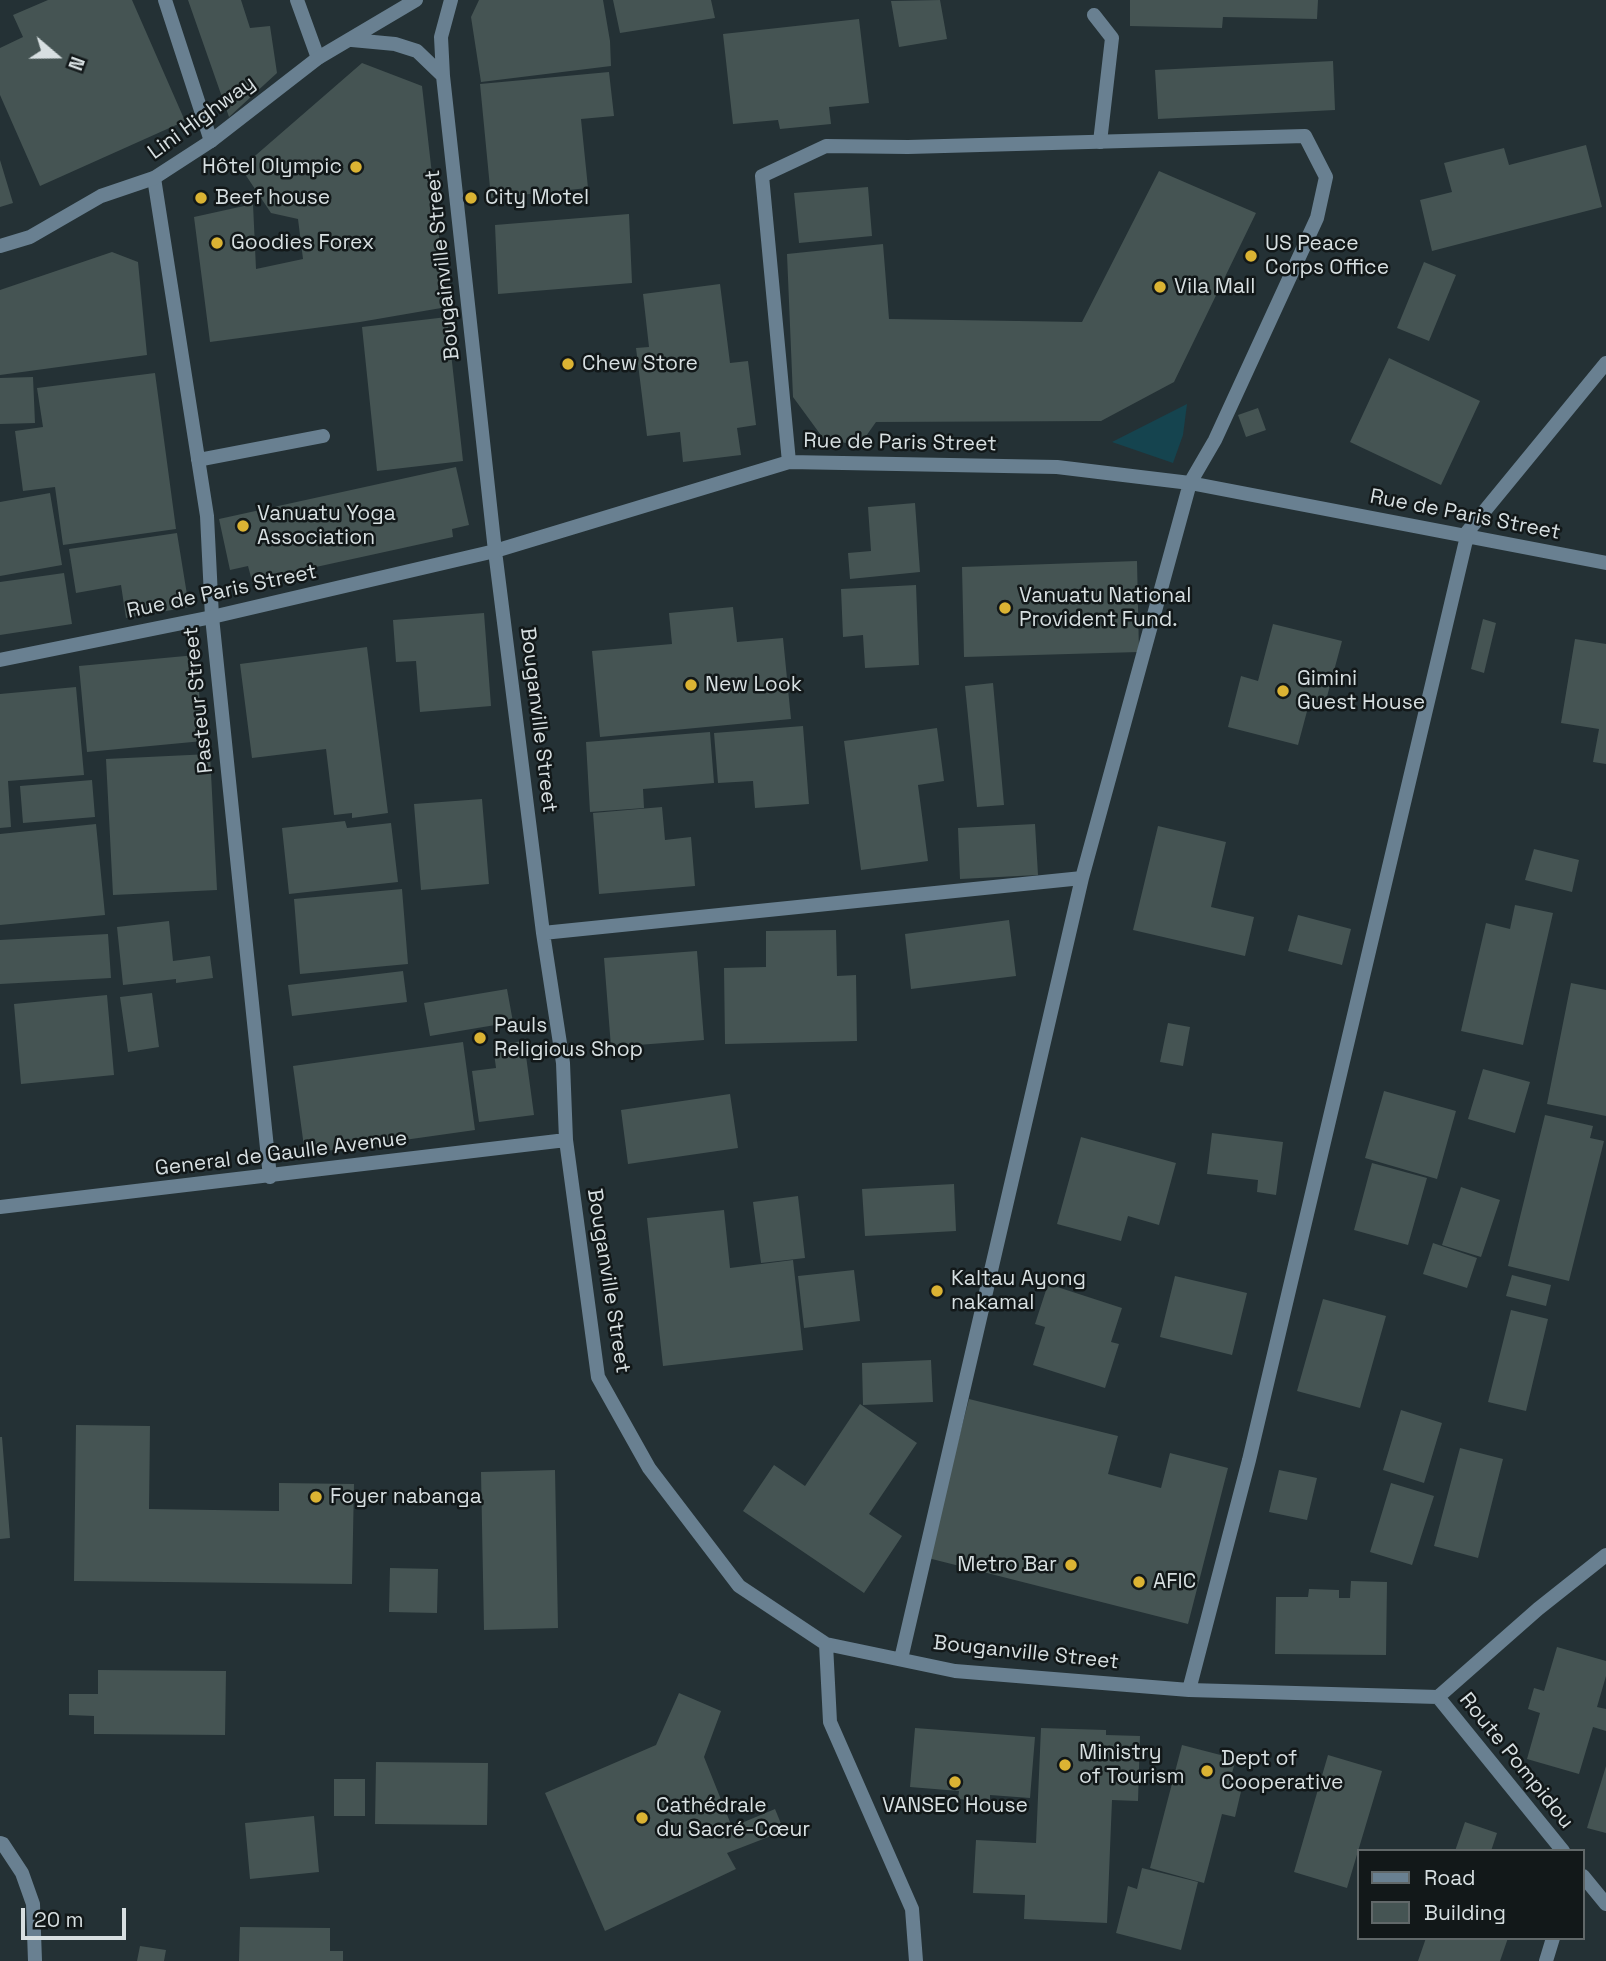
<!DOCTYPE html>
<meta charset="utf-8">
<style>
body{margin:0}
#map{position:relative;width:1606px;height:1961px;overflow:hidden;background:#243135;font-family:"Space Grotesk",sans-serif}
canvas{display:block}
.legend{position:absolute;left:1357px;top:1849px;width:228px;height:91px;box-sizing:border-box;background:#121819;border:2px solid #616869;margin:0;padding:9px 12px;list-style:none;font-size:21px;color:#d7dfe1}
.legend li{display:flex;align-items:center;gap:14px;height:35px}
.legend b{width:35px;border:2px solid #616869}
.north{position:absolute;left:21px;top:21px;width:70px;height:70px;-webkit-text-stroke:5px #121819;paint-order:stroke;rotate:110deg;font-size:19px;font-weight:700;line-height:28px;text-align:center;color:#d7dfe1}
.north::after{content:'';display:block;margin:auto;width:24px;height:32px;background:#d7dfe1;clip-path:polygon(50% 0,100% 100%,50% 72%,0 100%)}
.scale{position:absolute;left:21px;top:1908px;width:105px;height:32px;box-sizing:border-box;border:4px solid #d7dfe1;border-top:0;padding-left:9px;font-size:21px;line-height:24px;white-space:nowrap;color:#d7dfe1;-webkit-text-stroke:5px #121819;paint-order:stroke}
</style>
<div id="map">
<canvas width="1606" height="1961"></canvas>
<ul class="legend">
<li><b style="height:9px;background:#698091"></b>Road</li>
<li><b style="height:19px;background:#455453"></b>Building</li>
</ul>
<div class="north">N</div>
<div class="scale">20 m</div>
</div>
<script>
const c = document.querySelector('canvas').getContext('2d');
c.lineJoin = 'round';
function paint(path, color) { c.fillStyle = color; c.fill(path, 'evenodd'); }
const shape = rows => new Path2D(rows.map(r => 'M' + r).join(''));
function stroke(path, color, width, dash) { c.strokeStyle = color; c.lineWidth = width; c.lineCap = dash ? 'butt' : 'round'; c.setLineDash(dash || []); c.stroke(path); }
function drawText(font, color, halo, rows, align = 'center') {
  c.font = font + ' "Space Grotesk",sans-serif'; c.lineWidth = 5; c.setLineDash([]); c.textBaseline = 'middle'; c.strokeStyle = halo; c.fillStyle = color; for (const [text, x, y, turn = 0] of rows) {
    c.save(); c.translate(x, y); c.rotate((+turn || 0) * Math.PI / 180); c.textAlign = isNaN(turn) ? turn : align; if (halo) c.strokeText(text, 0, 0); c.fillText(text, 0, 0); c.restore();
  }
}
const green = shape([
 [1187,404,1183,435,1173,463,1112,442]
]);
const building = shape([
 [48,0,132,0,185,121,40,186,0,95,0,48,23,37,13,15],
 [188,0,241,0,250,28,270,26,277,73,229,117],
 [479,0,603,0,610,41,611,66,481,82,471,17],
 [613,0,711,0,715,18,620,33],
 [940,0,947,39,899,47,891,1],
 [1130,0,1318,0,1317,19,1223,17,1222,28,1130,26],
 [859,19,869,103,829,107,831,124,780,129,778,120,733,124,723,34],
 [1333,61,1335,110,1158,119,1155,70],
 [362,63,422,86,447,307,360,322,210,342,194,217,253,204,256,269,303,259,298,219,271,213,241,168],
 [609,72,614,116,581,119,588,188,491,198,480,84],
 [1586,145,1602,207,1432,251,1420,200,1452,192,1444,163,1504,148,1509,165],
 [0,160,13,203,0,207],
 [1159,171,1256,213,1174,382,1101,421,876,422,859,446,823,438,793,397,787,254,883,244,889,319,1082,322],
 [868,187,872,236,799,243,794,193],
 [629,214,632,283,498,294,495,225],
 [112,252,138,262,147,355,0,375,0,290],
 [1424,262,1456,275,1429,341,1397,328],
 [720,284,730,363,748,361,756,425,737,428,741,455,683,462,680,432,647,436,636,348,649,347,643,294],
 [447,317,463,461,377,471,362,327],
 [1389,358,1480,401,1441,485,1350,442],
 [155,373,176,529,63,545,55,487,23,491,15,431,43,427,37,388],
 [33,377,35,423,0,424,0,378],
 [1258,408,1266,430,1246,437,1238,415],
 [456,467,469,525,452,529,453,537,252,581,248,566,230,570,219,519],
 [50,493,62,565,0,576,0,502],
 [915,503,920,572,850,579,848,553,871,551,868,507],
 [177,533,189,607,126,618,121,585,76,593,69,549],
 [1137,561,1139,652,964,657,962,567],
 [64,573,72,624,0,635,0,582],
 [916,585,919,665,865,668,863,635,843,637,841,589],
 [733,607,737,642,783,638,791,719,600,737,592,651,672,644,669,613],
 [484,613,491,706,420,712,416,661,396,662,393,620],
 [1483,619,1496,623,1484,673,1471,669],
 [1273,624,1342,641,1325,704,1310,700,1298,745,1228,727,1241,676,1258,681],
 [1575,639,1606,644,1606,764,1593,762,1599,729,1561,723],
 [367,647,388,813,352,818,352,813,334,815,326,749,252,758,240,664],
 [196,655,203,741,87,752,79,666],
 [993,683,1004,805,977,807,965,686],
 [76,687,84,775,8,781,11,827,0,828,0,694],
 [803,726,809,804,755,808,753,781,718,783,714,733],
 [937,728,944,781,918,785,928,861,861,870,844,741],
 [710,732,714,783,643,789,644,808,590,812,586,742],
 [210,754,217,890,113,895,106,759],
 [92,780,95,817,23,823,20,786],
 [482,799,489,884,421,890,414,804],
 [662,807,665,840,691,837,695,886,599,894,593,813],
 [345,821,347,828,391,823,398,882,289,894,282,828],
 [96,824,105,915,0,925,0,834],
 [1035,824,1038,875,960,879,958,828],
 [1158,826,1226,842,1211,907,1254,917,1245,956,1133,930],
 [1534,849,1579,860,1572,892,1525,880],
 [402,889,408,964,300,974,294,899],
 [1515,905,1553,913,1523,1045,1461,1031,1486,923,1510,929],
 [1298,915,1351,929,1342,965,1288,951],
 [1009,920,1016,976,911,989,905,934],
 [169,921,173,961,210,956,213,978,176,983,176,979,123,985,117,927],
 [836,930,837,976,856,975,857,1041,725,1044,724,968,766,967,766,931],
 [108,934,111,978,0,984,0,940],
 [697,951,704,1040,611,1047,604,958],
 [403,971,407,1002,292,1016,288,985],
 [1571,983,1606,990,1606,1116,1547,1104],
 [507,989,513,1022,430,1036,424,1003],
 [152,993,159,1047,128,1052,120,997],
 [107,995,114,1075,21,1084,14,1004],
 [1168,1023,1190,1027,1183,1066,1160,1062],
 [524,1041,534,1115,479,1122,472,1071,496,1068,493,1045],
 [463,1042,475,1130,305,1154,293,1066],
 [1483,1069,1530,1082,1515,1133,1468,1119],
 [1384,1091,1456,1111,1437,1179,1365,1158],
 [730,1094,738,1148,628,1164,621,1110],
 [1545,1115,1593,1126,1590,1138,1604,1141,1569,1281,1508,1266],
 [1212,1133,1283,1142,1276,1195,1257,1192,1258,1180,1207,1174],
 [1081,1137,1176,1163,1159,1225,1128,1216,1121,1241,1057,1224],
 [1372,1163,1427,1178,1408,1245,1354,1230],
 [954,1184,956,1231,865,1236,862,1189],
 [1461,1187,1500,1200,1481,1257,1442,1245],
 [798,1196,805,1258,761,1263,753,1202],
 [724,1210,730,1268,793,1260,803,1350,663,1366,647,1218],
 [1433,1243,1477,1258,1467,1288,1423,1274],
 [854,1270,860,1321,804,1328,798,1276],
 [1512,1275,1551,1285,1546,1306,1506,1296],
 [1175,1276,1247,1293,1232,1355,1160,1337],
 [1048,1284,1122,1308,1111,1342,1119,1344,1105,1388,1033,1365,1045,1327,1035,1324],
 [1323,1299,1386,1316,1360,1408,1297,1391],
 [1511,1310,1548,1319,1526,1411,1488,1402],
 [931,1360,933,1402,863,1405,862,1363],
 [969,1399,1118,1436,1108,1474,1161,1488,1170,1453,1228,1468,1188,1624,928,1558],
 [860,1404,917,1443,869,1514,902,1536,864,1593,743,1511,774,1465,805,1486],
 [1401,1410,1442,1423,1424,1483,1383,1470],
 [76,1425,150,1426,149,1509,279,1511,279,1483,354,1484,352,1584,74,1581],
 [0,1437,2,1437,10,1538,0,1539],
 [1460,1448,1503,1459,1478,1558,1434,1546],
 [555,1470,558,1628,484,1630,481,1472],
 [1279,1470,1317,1478,1307,1520,1269,1512],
 [1391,1483,1434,1496,1412,1565,1370,1552],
 [390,1568,438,1569,437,1613,389,1612],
 [1351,1581,1387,1582,1386,1655,1275,1654,1276,1597,1308,1597,1309,1589,1339,1590,1339,1598,1350,1598],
 [1557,1647,1606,1661,1606,1676,1597,1707,1606,1709,1606,1731,1593,1727,1579,1774,1527,1759,1540,1713,1528,1709,1534,1688,1544,1691],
 [98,1670,226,1671,225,1735,94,1734,94,1716,69,1715,69,1694,98,1694],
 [679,1693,721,1711,704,1757,732,1827,775,1809,784,1831,727,1853,736,1869,605,1931,545,1793,656,1745],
 [915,1728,1035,1737,1030,1798,990,1795,990,1802,958,1799,959,1791,910,1787],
 [1041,1728,1106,1730,1106,1735,1140,1736,1138,1801,1112,1800,1107,1923,1024,1919,1025,1895,973,1893,976,1840,1036,1843],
 [1182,1745,1236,1759,1230,1780,1243,1783,1235,1817,1222,1814,1204,1883,1150,1868],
 [1328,1755,1382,1771,1347,1888,1294,1872],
 [376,1762,488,1763,487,1825,375,1824],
 [1606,1766,1606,1833,1587,1828],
 [334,1779,365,1779,365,1816,334,1816],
 [314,1816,319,1872,250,1879,245,1823],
 [1465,1822,1497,1833,1491,1851,1455,1851],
 [1142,1868,1198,1882,1181,1950,1116,1933,1128,1886,1137,1889],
 [240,1927,330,1928,330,1951,343,1951,343,1961,239,1961],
 [1426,1938,1508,1938,1500,1961,1418,1961],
 [140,1946,166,1950,164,1961,137,1961]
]);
const service = shape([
 [165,0,211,141],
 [297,0,318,58],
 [1094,15,1112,38,1100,142],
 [154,178,207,516,212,617],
 [198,460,323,436],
 [1464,536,1606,363]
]);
const minor = shape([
 [789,462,762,176,826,146,908,147,1305,136,1326,177,1317,218,1215,440,1190,483,1082,878,901,1659],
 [1606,563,1190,483,1057,467,789,462,495,551,543,933,563,1063,566,1140,598,1377,649,1468,739,1586,826,1644,955,1671,1189,1690,1438,1697,1538,1609,1606,1555],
 [212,617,270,1177],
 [543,933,1082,878],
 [0,1207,566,1140],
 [826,1644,830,1722,912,1909,916,1961],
 [1189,1690,1249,1460,1467,536],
 [1438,1697,1563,1851],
 [0,1843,3,1844,22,1873,33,1904,35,1961],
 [1583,1876,1606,1904],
 [1546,1961,1553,1938]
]);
const tertiary = shape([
 [443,76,441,37,451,0],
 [0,246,30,237,101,196,154,178,211,141,318,58,416,0],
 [0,660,212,617,495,551,443,76,417,51,395,44,352,40]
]);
const markers = [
 [356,167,7,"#dbb333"],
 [201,198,7,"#dbb333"],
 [471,198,7,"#dbb333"],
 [217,243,7,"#dbb333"],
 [1251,256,7,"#dbb333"],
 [1160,287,7,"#dbb333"],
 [568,364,7,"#dbb333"],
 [243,526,7,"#dbb333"],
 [1005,608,7,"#dbb333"],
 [691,685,7,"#dbb333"],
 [1283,691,7,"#dbb333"],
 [480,1038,7,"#dbb333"],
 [937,1291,7,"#dbb333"],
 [316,1497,7,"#dbb333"],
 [1071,1565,7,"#dbb333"],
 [1139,1582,7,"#dbb333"],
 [1065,1765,7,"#dbb333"],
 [1207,1771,7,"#dbb333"],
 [955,1782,7,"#dbb333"],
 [642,1818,7,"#dbb333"]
];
const streetNames = [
 ["Lini Highway",202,118,-36],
 ["Bougainville Street",443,265,-96],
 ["Rue de Paris Street",900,443,1],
 ["Rue de Paris Street",1465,515,11],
 ["Rue de Paris Street",222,592,-12],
 ["Pasteur Street",199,700,-96],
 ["Bouganville Street",538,720,83],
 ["General de Gaulle Avenue",281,1154,-7],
 ["Bouganville Street",608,1281,81],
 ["Bouganville Street",1026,1653,6],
 ["Route Pompidou",1516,1761,51]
];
const poiNames = [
 ["Hôtel Olympic",342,167,"right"],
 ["Beef house",215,198],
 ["City Motel",485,198],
 ["Goodies Forex",231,243],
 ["US Peace",1265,244],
 ["Corps Office",1265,268],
 ["Vila Mall",1174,287],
 ["Chew Store",582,364],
 ["Vanuatu Yoga",257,514],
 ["Association",257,538],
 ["Vanuatu National",1019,596],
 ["Provident Fund.",1019,620],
 ["Gimini",1297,679],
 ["Guest House",1297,703],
 ["New Look",705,685],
 ["Pauls",494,1026],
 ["Religious Shop",494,1050],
 ["Kaltau Ayong",951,1279],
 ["nakamal",951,1303],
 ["Foyer nabanga",330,1497],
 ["Metro Bar",1057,1565,"right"],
 ["AFIC",1153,1582],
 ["Ministry",1079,1753],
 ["of Tourism",1079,1777],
 ["Dept of",1221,1759],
 ["Cooperative",1221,1783],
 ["Cathédrale",656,1806],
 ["du Sacré-Cœur",656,1830],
 ["VANSEC House",955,1806,"center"]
];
paint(green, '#15444f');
paint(building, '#455453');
stroke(service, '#698091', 14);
stroke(minor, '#698091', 14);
stroke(tertiary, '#698091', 14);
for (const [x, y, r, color] of markers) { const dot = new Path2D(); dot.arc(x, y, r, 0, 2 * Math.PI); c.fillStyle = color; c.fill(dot); stroke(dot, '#121819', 2.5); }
drawText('21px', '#d7dfe1', '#121819', streetNames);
drawText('21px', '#d7dfe1', '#121819', poiNames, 'left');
</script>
